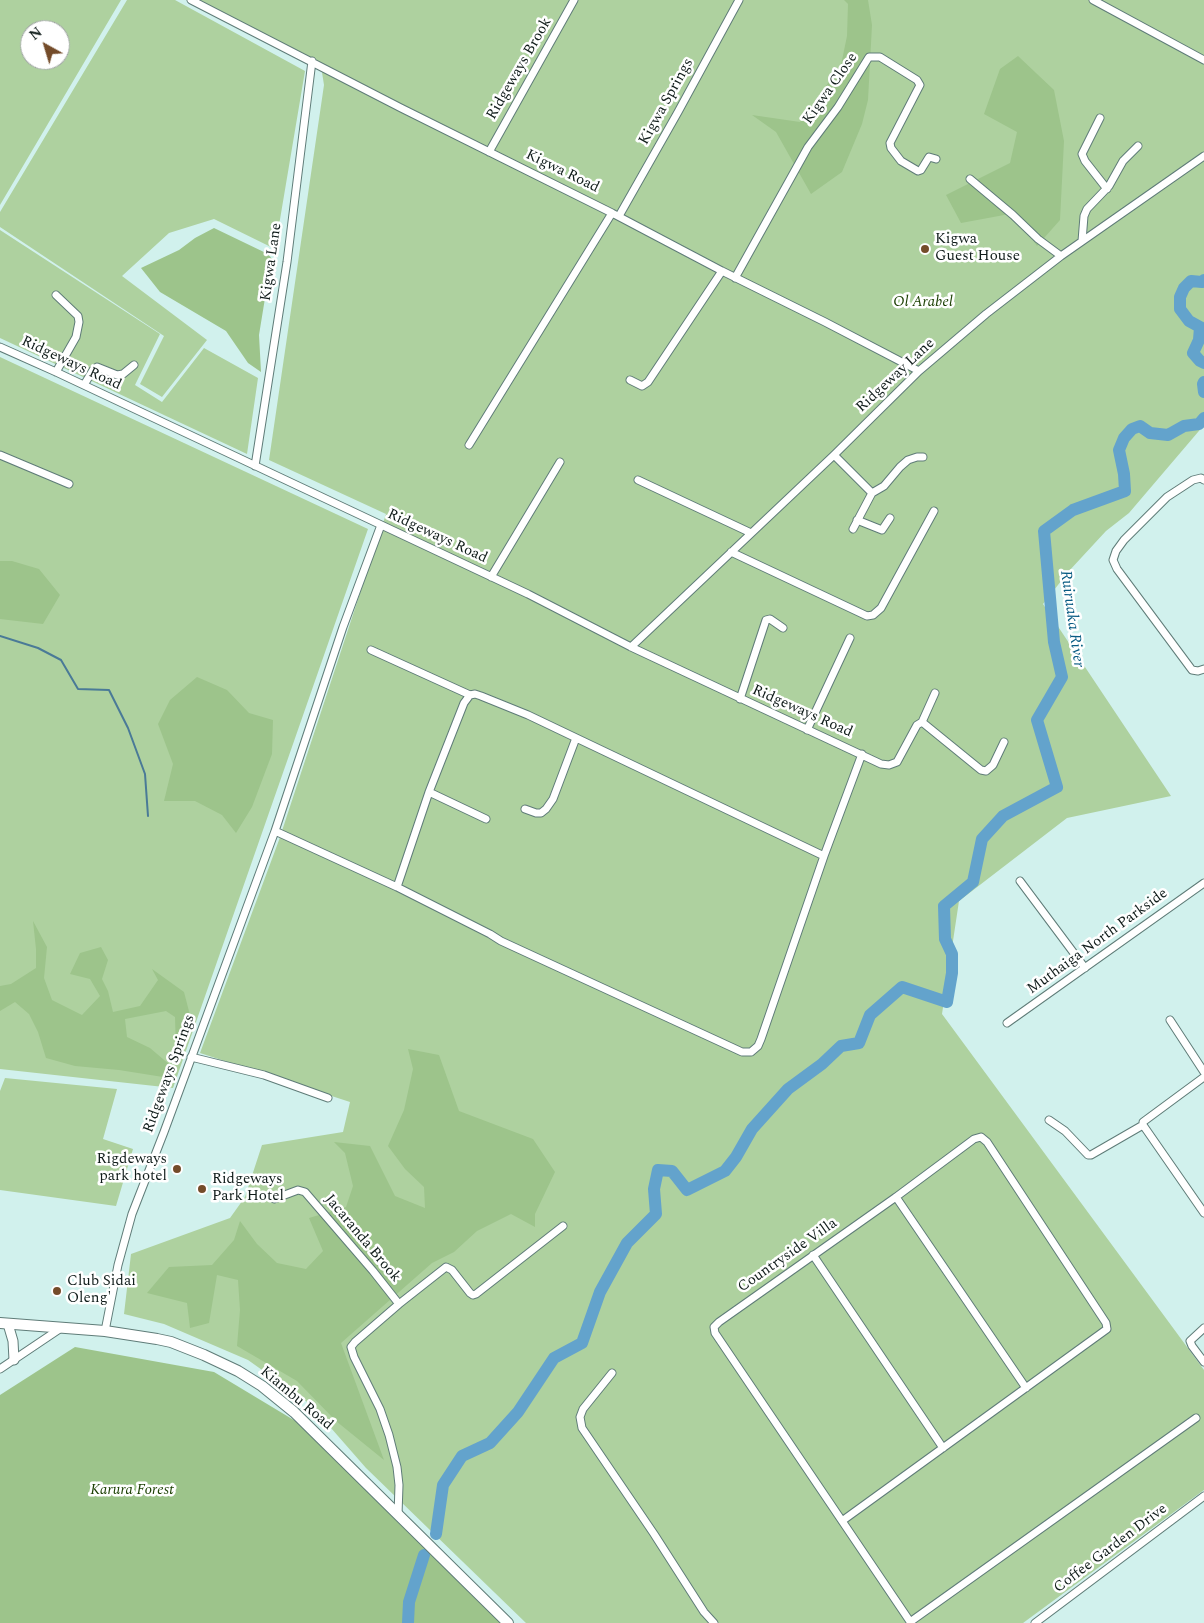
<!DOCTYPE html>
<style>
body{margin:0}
#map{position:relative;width:1204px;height:1623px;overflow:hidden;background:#d1f1ed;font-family:Spectral,serif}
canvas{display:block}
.north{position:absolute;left:20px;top:20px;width:50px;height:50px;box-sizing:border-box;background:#fff;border:1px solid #9fa4a3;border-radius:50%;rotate:321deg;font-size:14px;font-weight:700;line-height:20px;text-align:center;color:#101c1a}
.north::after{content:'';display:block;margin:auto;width:18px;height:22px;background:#744c2a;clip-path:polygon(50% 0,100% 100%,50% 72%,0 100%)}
</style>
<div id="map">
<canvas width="1204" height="1623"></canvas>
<div class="north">N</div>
</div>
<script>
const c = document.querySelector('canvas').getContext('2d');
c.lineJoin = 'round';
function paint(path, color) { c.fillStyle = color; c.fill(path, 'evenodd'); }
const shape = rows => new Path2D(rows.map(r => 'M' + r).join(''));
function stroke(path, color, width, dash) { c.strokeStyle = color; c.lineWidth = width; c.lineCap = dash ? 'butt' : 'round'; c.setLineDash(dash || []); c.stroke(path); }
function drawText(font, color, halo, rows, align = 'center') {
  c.font = font + ' Spectral,serif'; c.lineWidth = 5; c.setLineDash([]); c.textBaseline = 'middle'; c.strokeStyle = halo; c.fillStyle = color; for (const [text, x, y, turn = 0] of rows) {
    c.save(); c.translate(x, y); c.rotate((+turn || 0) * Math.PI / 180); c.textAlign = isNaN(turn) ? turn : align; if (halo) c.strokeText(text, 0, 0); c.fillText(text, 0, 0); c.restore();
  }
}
const green = shape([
 [0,0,121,0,0,205],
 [30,30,60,30,60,60,30,60],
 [127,0,175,0,305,71,275,249,214,219,169,233,122,276,207,340,162,397,140,384,164,336,0,227,0,212],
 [195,0,1204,0,1204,425,1129,513,1106,531,1069,571,1043,604,1171,796,1067,818,959,901,942,1014,1204,1370,1204,1490,1023,1623,526,1623,366,1468,310,1404,248,1360,164,1324,124,1314,131,1254,230,1218,245,1197,262,1145,343,1132,350,1102,200,1053,279,840,386,514,269,460,324,85,321,66],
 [0,230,160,334,135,385,162,402,204,348,258,378,247,454,0,338],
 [0,357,368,529,173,1088,0,1069],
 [5,1078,117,1089,103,1139,133,1149,116,1206,0,1190,0,1091]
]);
const forest = shape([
 [844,0,868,0,872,25,868,100,862,124,842,172,811,194,776,132,752,115,800,122,841,65,847,36,848,4],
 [1018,56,1054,90,1064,141,1060,220,1037,246,1015,213,961,223,946,195,1010,163,1017,132,984,114,1000,69],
 [214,228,268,254,276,264,266,292,259,335,261,372,248,363,226,331,160,292,141,268,179,250,195,238],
 [0,561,12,561,39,569,60,595,43,624,0,619],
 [197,677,227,690,249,713,273,720,272,754,252,807,236,833,222,815,195,801,164,801,173,764,158,724,170,700],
 [33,921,47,947,44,978,52,1000,82,1015,100,996,90,979,70,974,80,953,101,947,108,960,102,979,108,991,113,1012,140,1006,158,980,152,969,184,992,191,1019,176,1051,175,1017,166,1011,125,1019,127,1037,150,1048,170,1065,163,1077,119,1070,75,1066,46,1058,38,1032,29,1014,15,1002,0,1011,0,986,11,984,36,968,36,949],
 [408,1049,439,1055,459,1111,533,1139,555,1172,535,1214,535,1227,511,1214,477,1231,454,1252,432,1263,341,1343,384,1460,336,1421,297,1381,237,1346,240,1310,238,1280,217,1275,209,1323,190,1328,187,1303,147,1293,169,1267,212,1265,234,1240,240,1221,257,1244,277,1263,306,1269,323,1251,309,1218,346,1207,353,1186,345,1153,334,1142,370,1146,395,1196,425,1208,424,1187,405,1169,388,1146,404,1110,413,1069],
 [75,1347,214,1372,312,1431,505,1623,0,1623,0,1395]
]);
const stream = shape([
 [0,636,38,648,61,660,78,689,109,690,128,728,145,774,148,816]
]);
const river = shape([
 [1204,280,1202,282,1191,281,1184,288,1180,297,1180,309,1189,321,1200,327,1199,340,1193,353,1200,361,1204,363],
 [1204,382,1203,384,1204,392],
 [436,1534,443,1485,462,1456,490,1443,518,1412,554,1358,582,1343,600,1292,627,1243,656,1214,654,1189,658,1170,672,1171,687,1190,725,1171,736,1157,752,1129,788,1089,822,1064,841,1046,859,1043,870,1015,902,987,947,1002,952,973,952,954,945,939,944,906,973,882,982,839,1003,816,1057,787,1037,720,1062,677,1054,642,1044,531,1073,510,1125,491,1124,474,1119,450,1124,438,1132,429,1140,426,1150,433,1168,435,1184,426,1199,424,1204,418],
 [408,1623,409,1602,424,1555]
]);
const minor = shape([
 [191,0,401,108,612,213,722,271,825,322,919,371],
 [1093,0,1204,60],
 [1100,118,1082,154,1085,161,1107,189],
 [489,152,574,0],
 [970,179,1013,215,1038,239,1061,256],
 [619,216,678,112,739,0],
 [1082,241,1084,216,1087,209,1109,186,1123,161,1138,146],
 [735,278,808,147,838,107,869,57,880,57,917,80,920,85,890,143,891,148,901,161,918,171,921,170,929,157,936,159],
 [0,347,56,372,528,594,631,647,881,764,889,765,897,762,917,725,922,722,981,770,986,771,993,765,1004,742],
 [56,372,76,337,79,322,78,316,56,295],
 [630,380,642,386,648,382,722,271],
 [84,385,93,370,97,367,117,375,123,374,134,365],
 [469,445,612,213],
 [0,455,69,484],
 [834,455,872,493,853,529],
 [255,466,287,262,312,61],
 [638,480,751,533],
 [1204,480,1201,478,1193,480,1167,497,1124,540,1116,551,1113,560,1117,569,1192,670,1198,671,1204,669],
 [872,493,884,486,900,467,908,460,917,457,923,457],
 [857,520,882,530,890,518],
 [381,525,343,627,275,831,397,887,490,934,501,941,742,1052,751,1052,758,1046,761,1039,824,856,862,754],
 [731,552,867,616,873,615,881,608,934,511],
 [491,577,560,462],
 [631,647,834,455,919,371,939,354,986,314,1061,256,1204,156],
 [371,650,470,695,475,694,481,696,528,715,824,856],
 [740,699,766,620,770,619,783,628],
 [922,722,935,693],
 [807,730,850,638],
 [429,792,486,819],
 [525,809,536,813,541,813,546,809,553,799,576,738],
 [1020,881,1085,968],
 [397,887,429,792,464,703,470,695],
 [1170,1020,1204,1072],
 [1007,1023,1204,883],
 [191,1057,264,1075,328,1098],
 [1204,1077,1143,1122,1143,1125,1204,1213],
 [1049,1120,1065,1131,1088,1155,1091,1155,1143,1125],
 [896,1197,1026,1388],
 [274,1199,298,1190,305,1192,373,1271,399,1304,355,1342,351,1347,354,1357,380,1409,389,1435,397,1467,399,1485,398,1515],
 [813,1255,943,1448],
 [399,1304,446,1267,452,1270,470,1293,473,1295,476,1294,563,1226],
 [1204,1328,1190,1341,1192,1346,1204,1362],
 [105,1331,118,1265,132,1214,164,1132,275,831],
 [0,1369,61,1328],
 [612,1373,583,1409,580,1417,582,1428,654,1534,704,1612,714,1623],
 [842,1521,1107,1329,1106,1323,987,1142,981,1137,974,1139,896,1197,719,1322,714,1327,715,1333,911,1623],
 [910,1622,1196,1418],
 [1035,1623,1204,1496]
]);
const major = shape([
 [8,1324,13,1341,14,1360]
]);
const highway = shape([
 [0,1323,105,1331,157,1339,171,1342,204,1355,238,1371,262,1386,294,1412,508,1623]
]);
const markers = [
 [925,249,5,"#744c2a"],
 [177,1169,5,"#744c2a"],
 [202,1189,5,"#744c2a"],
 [57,1291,5,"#744c2a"]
];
const streetNames = [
 ["Ridgeways Brook",520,69,-60],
 ["Kigwa Close",831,89,-55],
 ["Kigwa Springs",667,102,-61],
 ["Kigwa Road",562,172,26],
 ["Kigwa Lane",272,262,-82],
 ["Ridgeways Road",71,364,25],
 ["Ridgeway Lane",896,376,-43],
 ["Ridgeways Road",437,537,25],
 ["Ridgeways Road",802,712,24],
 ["Muthaiga North Parkside",1098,942,-36],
 ["Ridgeways Springs",170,1074,-70],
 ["Jacaranda Brook",362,1239,50],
 ["Countryside Villa",788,1256,-35],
 ["Kiambu Road",296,1399,40],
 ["Coffee Garden Drive",1111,1549,-37]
];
const poiNames = [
 ["Kigwa",935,240],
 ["Guest House",935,257],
 ["Rigdeways",167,1160,"right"],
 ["park hotel",167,1177,"right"],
 ["Ridgeways",212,1180],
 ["Park Hotel",212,1197],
 ["Club Sidai",67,1282],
 ["Oleng'",67,1299]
];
const parkNames = [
 ["Ol Arabel",923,303],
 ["Karura Forest",132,1491]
];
const waterNames = [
 ["Ruiruaka River",1071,619,82]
];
paint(green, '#aed19f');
paint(forest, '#9dc48b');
stroke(stream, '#4a7a97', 2);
stroke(river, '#63a3cc', 12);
stroke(minor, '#5f7c78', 9);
stroke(major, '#5f7c78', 11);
stroke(highway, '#5f7c78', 12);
stroke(minor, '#fff', 7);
stroke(major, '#fff', 9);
stroke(highway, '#fff', 10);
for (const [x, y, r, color] of markers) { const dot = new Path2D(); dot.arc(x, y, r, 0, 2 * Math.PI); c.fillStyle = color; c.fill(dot); stroke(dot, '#fff', 2); }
drawText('15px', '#101c1a', '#fff', streetNames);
drawText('15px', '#101c1a', '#fff', poiNames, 'left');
drawText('italic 15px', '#1c4003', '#fff', parkNames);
drawText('italic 16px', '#085b83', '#fff', waterNames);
</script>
